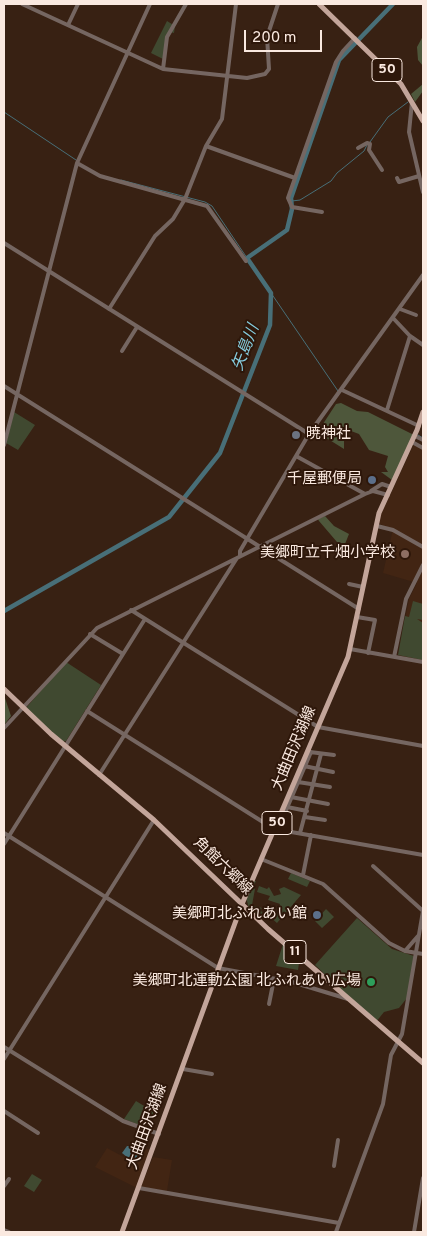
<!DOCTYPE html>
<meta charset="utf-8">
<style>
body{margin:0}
#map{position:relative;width:427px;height:1236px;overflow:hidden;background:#382113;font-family:Overpass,sans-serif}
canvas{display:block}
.frame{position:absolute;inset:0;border:5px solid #fae9e0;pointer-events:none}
.scale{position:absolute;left:244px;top:30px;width:78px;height:22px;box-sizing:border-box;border:2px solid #fae9e0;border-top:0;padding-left:6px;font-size:15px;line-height:18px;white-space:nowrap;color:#fae9e0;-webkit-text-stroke:4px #2e170a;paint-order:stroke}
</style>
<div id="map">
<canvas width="427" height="1236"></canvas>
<div class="frame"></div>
<div class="scale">200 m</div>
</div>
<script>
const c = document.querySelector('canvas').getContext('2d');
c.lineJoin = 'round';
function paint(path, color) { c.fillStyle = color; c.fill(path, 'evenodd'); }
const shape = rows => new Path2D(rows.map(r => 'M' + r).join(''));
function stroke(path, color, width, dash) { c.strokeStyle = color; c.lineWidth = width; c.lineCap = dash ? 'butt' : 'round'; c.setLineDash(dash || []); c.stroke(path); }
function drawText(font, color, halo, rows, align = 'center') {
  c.font = font + ' Overpass,"Noto Sans JP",sans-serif'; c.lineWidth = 4; c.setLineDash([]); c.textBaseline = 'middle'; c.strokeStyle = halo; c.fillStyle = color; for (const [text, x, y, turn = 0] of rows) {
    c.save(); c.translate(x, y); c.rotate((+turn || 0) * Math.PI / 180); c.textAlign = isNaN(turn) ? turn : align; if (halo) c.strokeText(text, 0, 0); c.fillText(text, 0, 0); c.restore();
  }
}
const built = shape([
 [414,444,423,449,423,662,398,655,409,599,417,583,383,573,393,529,380,524,378,521],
 [107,1148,135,1163,146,1149,152,1149,137,1188,95,1167],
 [153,1157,172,1160,167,1191,141,1187]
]);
const green = shape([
 [167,21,175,26,174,33,170,32,163,59,151,53],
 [14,412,35,425,18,450,6,443],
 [413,601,423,604,423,620,417,619,423,623,423,660,398,655,405,616,409,617],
 [66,662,101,685,66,741,62,742,25,709],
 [291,873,310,881,307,887,288,879],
 [254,881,256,881,253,887,255,889,252,905,262,908,260,910,263,913,259,917,249,908,246,898],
 [259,886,267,889,269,887,274,896,281,894,279,889,284,887,301,895,277,923,270,917,278,911,280,904,268,900,270,896,257,892],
 [326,909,334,917,322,928,315,921],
 [357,918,392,949,414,956,407,998,399,1008,384,1012,376,1022,315,965],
 [283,944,293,951,288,959,299,963,298,970,276,966],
 [136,1101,154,1112,145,1127,124,1119],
 [32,1174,42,1180,34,1192,24,1186]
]);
const forest = shape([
 [423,36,423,66,418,60,417,47],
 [423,84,423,91,415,102,411,94],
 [341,403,357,411,368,412,414,435,392,480,381,472,388,472,385,467,388,456,369,450,359,434,351,431,344,440,344,449,320,434,321,427,336,404],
 [325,516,334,526,349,534,343,549,319,521,318,519],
 [4,695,11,716,4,725]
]);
const water = shape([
 [127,1146,143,1148,133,1162,122,1153]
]);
const stream = shape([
 [4,112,76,160],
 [370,142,388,117,408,102],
 [121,180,205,202,212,206,247,258],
 [292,201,300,200,331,181,337,173,364,151,367,145],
 [271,293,338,391],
 [418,435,423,438]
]);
const river = shape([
 [4,611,169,517,220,453,270,325,271,293,247,258,287,230,292,209,291,198,339,60,393,4]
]);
const minor = shape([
 [22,4,163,69,247,78,265,74,269,69,267,37,278,4],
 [68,25,78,4],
 [163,69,167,37,186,4],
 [412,102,409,132,423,192],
 [206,146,295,178],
 [358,148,367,143,370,144,369,150,382,170],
 [77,163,100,176,207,206,246,261],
 [397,178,399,182,419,176],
 [322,212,292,207,288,198,336,62,343,51,355,38],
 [4,243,309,434],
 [109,309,155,236,173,219,185,199,206,146,222,119,236,4],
 [400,309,416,315],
 [393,318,410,336,423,345],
 [122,351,137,327],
 [4,386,359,609],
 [342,390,419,426],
 [387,410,410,336],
 [415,436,423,440],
 [412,442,423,448],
 [4,445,77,163,150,4],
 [296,456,365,494],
 [371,491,382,484,391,487],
 [377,526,393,530,423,547],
 [240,556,240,551,247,539,309,434,423,275],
 [349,584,363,587],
 [131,610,318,727,423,746],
 [357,617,375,620,368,653],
 [90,634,123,654],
 [350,649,423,662],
 [394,657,406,599,423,565],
 [87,711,274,829,423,855],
 [4,728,97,628,365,494,373,491,388,495],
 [310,752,334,755],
 [304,766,333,772],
 [99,775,237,558],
 [298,782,330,787],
 [291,797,328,804],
 [287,807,307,811],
 [305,817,325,820],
 [278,829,311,752],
 [4,833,218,968,292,982,348,999],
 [300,833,321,754],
 [4,844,145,619],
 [261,859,323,884,389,943,405,951,423,954],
 [373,866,423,911],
 [303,875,311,835],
 [405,951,418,936],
 [269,1004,274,979],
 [4,1047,123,1121,159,1134],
 [4,1059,154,820],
 [183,1069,212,1074],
 [4,1111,38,1133],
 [334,1166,338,1140],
 [4,1186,9,1179],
 [139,1188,339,1223],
 [4,1230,9,1232],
 [336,1232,383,1104,391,1055,402,1034,423,911],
 [414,1232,423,1178]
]);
const major = shape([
 [319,4,401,84,423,121],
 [4,689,51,734,154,820,268,929,423,1063],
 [122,1232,242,904,348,657,379,513,417,430,423,412]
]);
const markers = [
 [296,435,5,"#6b7280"],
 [372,480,5,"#5c6f8a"],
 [405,554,5,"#8d6e63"],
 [317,915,5,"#5c6f8a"],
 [371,982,5,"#2e9e5b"]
];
const shields = [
 [387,70,30],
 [277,823,30],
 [295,952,22]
];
const shieldNames = [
 ["50",387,70],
 ["50",277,823],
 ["11",295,952]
];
const poiNames = [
 ["暁神社",306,435,"left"],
 ["千屋郵便局",362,480],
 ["美郷町立千畑小学校",395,554],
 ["美郷町北ふれあい館",307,915],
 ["美郷町北運動公園 北ふれあい広場",361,982]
];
const streetNames = [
 ["大曲田沢湖線",295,749,-67],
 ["角館六郷線",222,867,44],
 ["大曲田沢湖線",148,1127,-70]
];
const waterNames = [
 ["矢島川",247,348,-69]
];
paint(built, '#422513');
paint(green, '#404930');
paint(forest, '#4e573b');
paint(water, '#486f78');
stroke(stream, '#486f78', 1);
stroke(river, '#486f78', 4.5);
stroke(minor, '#756661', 4);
stroke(major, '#c3a59a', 5);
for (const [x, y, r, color] of markers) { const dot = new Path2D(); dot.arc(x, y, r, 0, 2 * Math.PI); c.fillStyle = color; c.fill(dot); stroke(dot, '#2e170a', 2); }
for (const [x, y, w] of shields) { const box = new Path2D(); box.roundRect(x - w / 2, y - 11.5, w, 23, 4); c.fillStyle = '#2e170a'; c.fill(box); stroke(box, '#fae9e0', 1); }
drawText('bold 14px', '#fae9e0', null, shieldNames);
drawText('15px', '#fae9e0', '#2e170a', poiNames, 'right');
drawText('15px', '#fae9e0', '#2e170a', streetNames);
drawText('italic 16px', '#85ccde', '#2e170a', waterNames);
</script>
